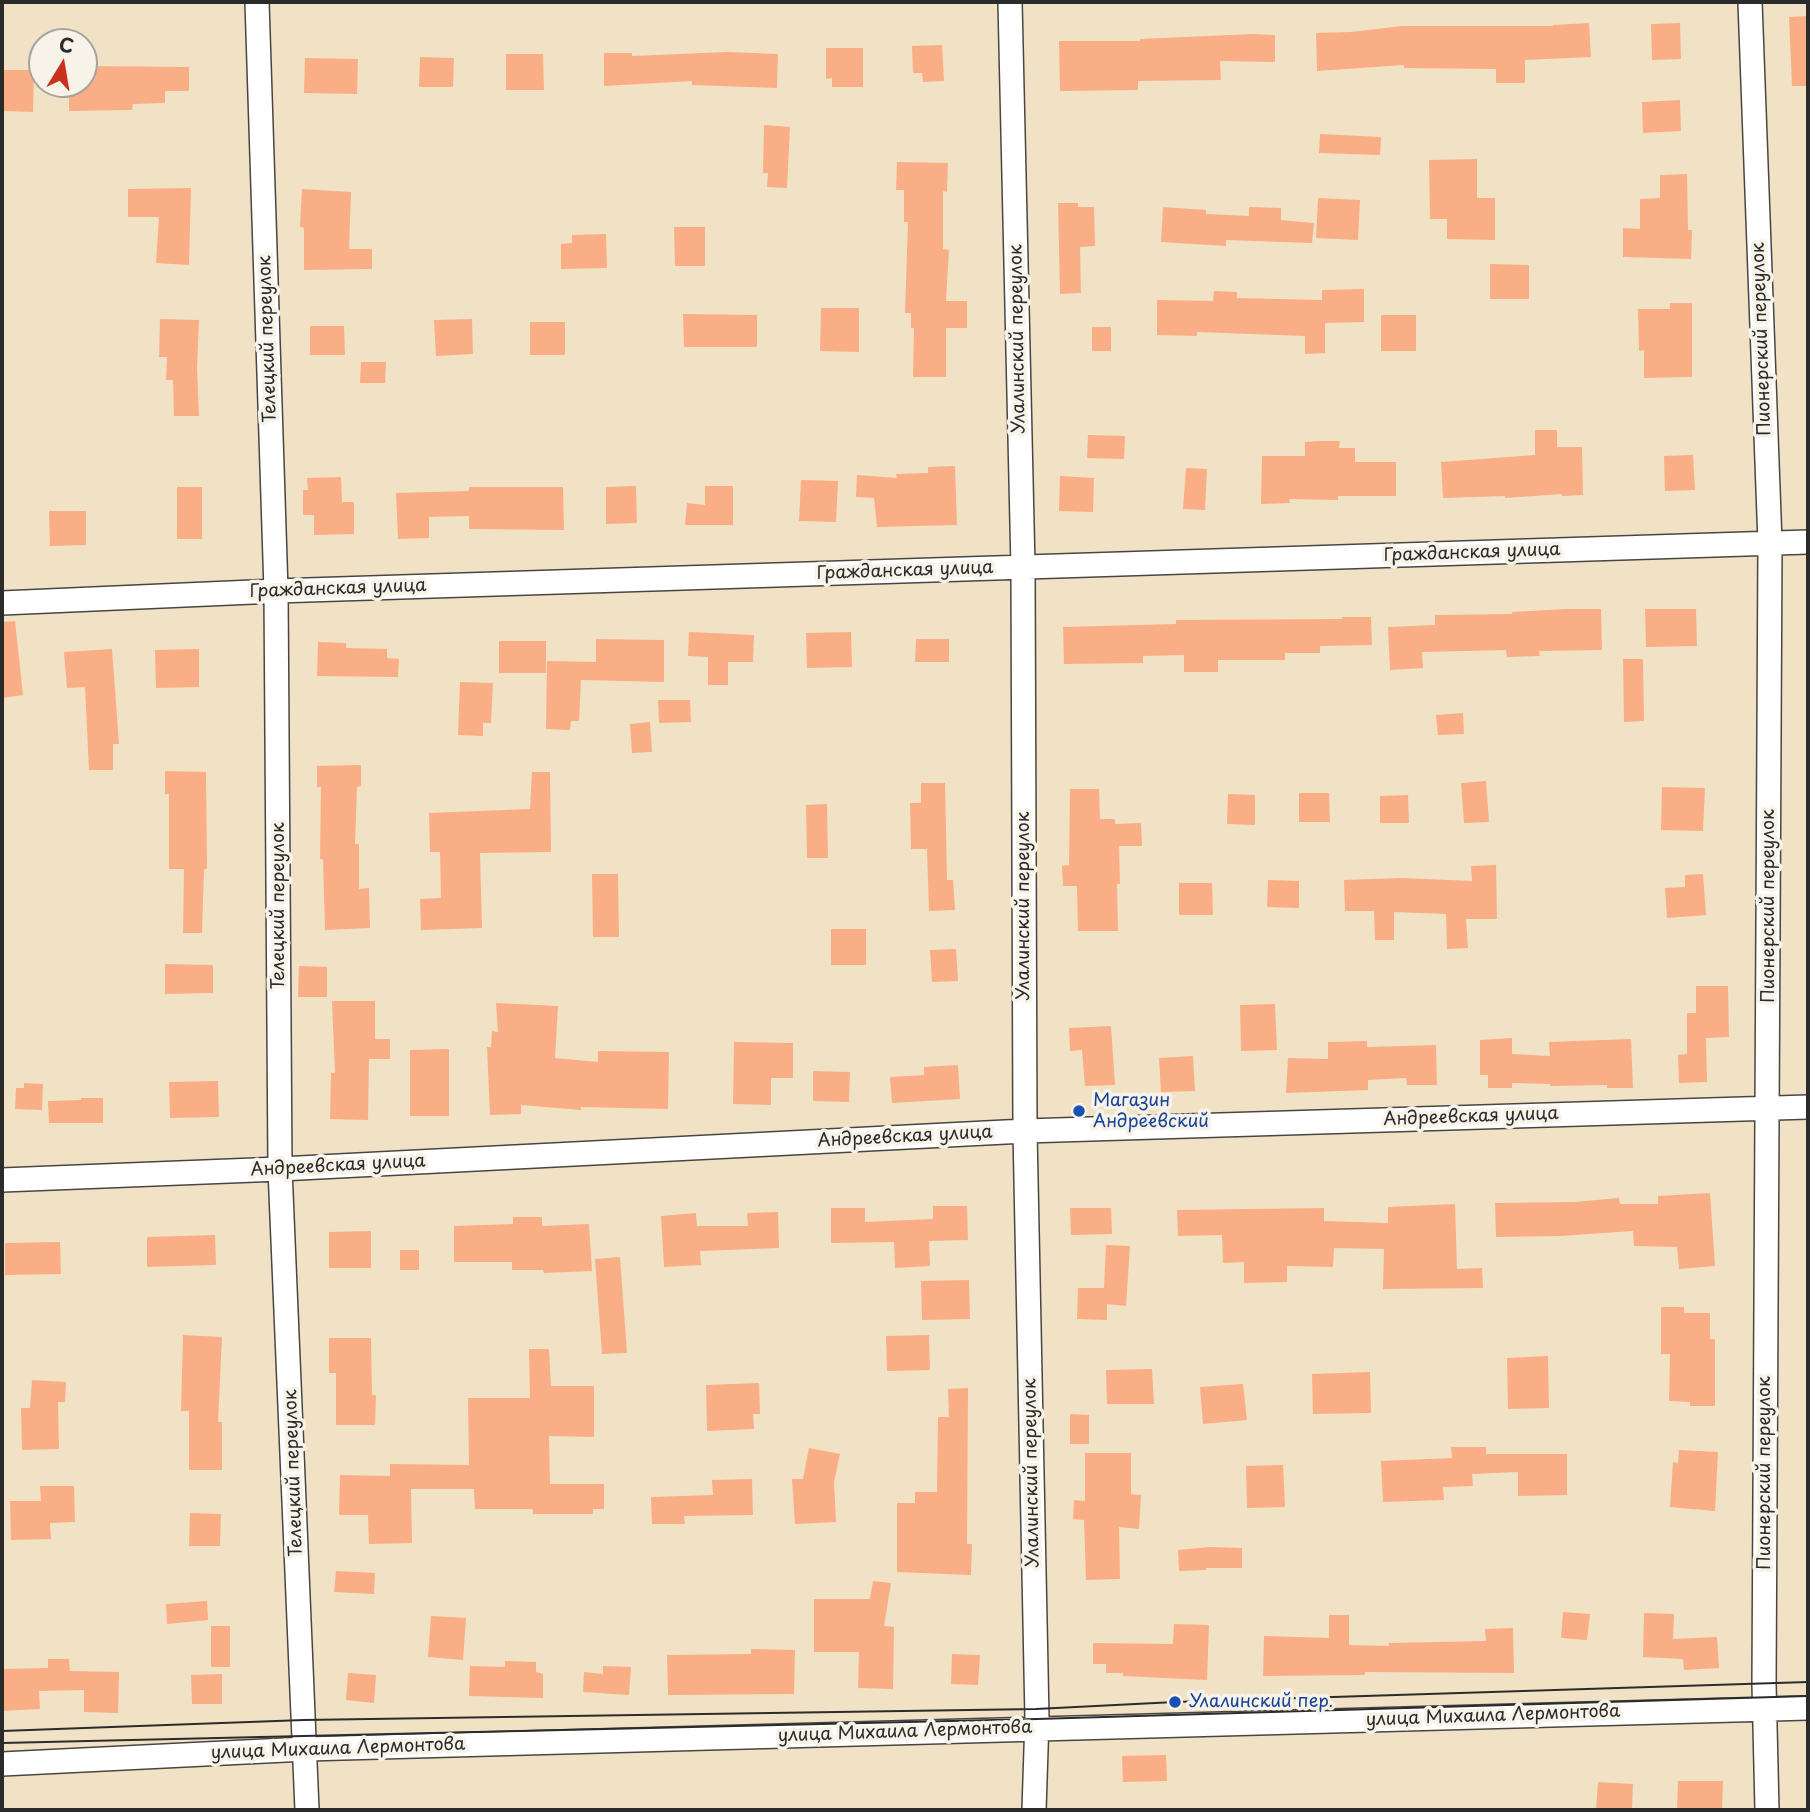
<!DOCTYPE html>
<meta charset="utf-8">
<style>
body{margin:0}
#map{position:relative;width:1810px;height:1812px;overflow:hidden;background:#f1e2c5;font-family:"Playpen Sans",sans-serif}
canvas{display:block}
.frame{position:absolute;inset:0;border:4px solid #2b2b2b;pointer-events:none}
.north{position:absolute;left:28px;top:28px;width:70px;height:70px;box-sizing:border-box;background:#f7f3e8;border:2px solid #a5a39c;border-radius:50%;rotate:11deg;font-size:19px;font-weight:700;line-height:28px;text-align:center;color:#2b2b2b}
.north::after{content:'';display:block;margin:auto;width:24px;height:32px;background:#c8321e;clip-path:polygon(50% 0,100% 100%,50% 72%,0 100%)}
</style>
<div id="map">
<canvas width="1810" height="1812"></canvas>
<div class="frame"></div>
<div class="north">С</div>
</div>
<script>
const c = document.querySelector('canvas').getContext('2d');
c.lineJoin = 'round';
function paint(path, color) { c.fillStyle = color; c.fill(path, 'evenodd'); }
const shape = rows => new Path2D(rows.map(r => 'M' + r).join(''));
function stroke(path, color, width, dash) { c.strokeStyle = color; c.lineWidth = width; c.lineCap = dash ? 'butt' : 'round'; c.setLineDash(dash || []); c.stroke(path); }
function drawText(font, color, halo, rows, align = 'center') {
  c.font = font + ' "Playpen Sans",sans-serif'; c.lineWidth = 7; c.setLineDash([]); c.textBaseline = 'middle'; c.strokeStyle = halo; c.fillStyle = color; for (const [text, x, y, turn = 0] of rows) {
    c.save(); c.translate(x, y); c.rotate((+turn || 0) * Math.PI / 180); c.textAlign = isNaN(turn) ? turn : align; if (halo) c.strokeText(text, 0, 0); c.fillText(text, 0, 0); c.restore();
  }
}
const building = shape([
 [1808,16,1808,86,1792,86,1789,17],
 [1589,23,1591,57,1525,60,1525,83,1496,83,1496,69,1404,68,1404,65,1317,71,1316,33,1351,32,1402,26,1553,26,1553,25],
 [1680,23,1681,59,1652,60,1651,24],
 [1253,34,1275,35,1275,62,1220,61,1221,80,1138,81,1138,90,1060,91,1059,41,1140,41,1140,39],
 [942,45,944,81,923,82,922,73,913,73,912,46],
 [826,48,863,48,863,87,832,87,832,78,826,79],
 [727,52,778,54,777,88,692,85,692,81,604,86,604,53,632,53,632,56],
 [506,54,543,54,544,90,506,90],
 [420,57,454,58,453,87,419,87],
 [305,58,358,59,357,94,304,93],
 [84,66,189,67,189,91,165,91,165,103,133,104,132,110,69,111,69,84,84,84],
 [2,70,34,70,33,112,2,111],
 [1680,100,1681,131,1643,133,1642,102],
 [764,125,790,127,787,188,767,187,768,173,763,173],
 [1320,134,1381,137,1380,155,1319,153],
 [1477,159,1477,198,1495,198,1495,240,1447,239,1447,219,1430,219,1429,160],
 [897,162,948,163,947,192,943,191,943,249,949,250,946,301,967,301,967,328,946,328,946,377,913,377,914,328,911,328,911,313,905,313,908,222,904,222,904,190,896,190],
 [1687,174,1688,230,1692,230,1691,259,1623,257,1623,228,1640,229,1640,199,1660,198,1660,175],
 [191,188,189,265,156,263,159,217,128,217,128,189],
 [302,189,351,192,349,249,372,249,372,269,304,270,304,228,300,227],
 [1318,198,1360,200,1358,240,1316,238],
 [1058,203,1078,203,1078,207,1094,207,1095,246,1080,247,1081,293,1060,294],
 [1163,207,1206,210,1206,214,1249,216,1249,207,1281,208,1281,220,1314,223,1312,243,1226,240,1226,246,1161,242],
 [674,227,705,227,705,266,675,266],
 [606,234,607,268,561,269,561,244,572,243,572,235],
 [1490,264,1529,265,1529,299,1490,299],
 [1364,289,1364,322,1325,323,1325,353,1305,354,1305,336,1197,332,1197,336,1157,335,1157,300,1213,301,1214,291,1237,292,1237,298,1322,300,1322,290],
 [1670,303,1692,303,1692,377,1644,378,1644,350,1639,351,1638,309,1670,309],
 [821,308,859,308,859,352,820,351],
 [683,314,757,315,757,347,684,347],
 [1381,315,1416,315,1416,351,1381,351],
 [160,319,199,320,197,368,199,416,174,416,173,380,166,380,167,357,159,357],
 [472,319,473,354,436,356,434,320],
 [530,322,565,322,565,355,530,355],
 [310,326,344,326,345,355,310,355],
 [1092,327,1111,327,1111,351,1092,351],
 [361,362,386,362,385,383,360,383],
 [1535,430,1557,430,1557,447,1582,447,1583,495,1562,496,1562,494,1505,498,1505,496,1443,498,1441,462,1535,455],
 [1088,435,1125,436,1124,459,1087,458],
 [1320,441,1340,441,1339,448,1355,448,1355,462,1396,462,1396,496,1338,496,1338,500,1289,499,1290,503,1261,504,1262,456,1305,456,1305,442],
 [1693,455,1695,490,1665,491,1664,456],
 [955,466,957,525,877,527,874,498,856,497,857,475,897,478,896,474,928,473,928,467],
 [1186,468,1207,469,1205,510,1183,509],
 [1060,476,1094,478,1093,512,1059,511],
 [341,477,342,502,354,502,354,534,314,535,314,515,303,515,303,490,308,490,307,478],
 [801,480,838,481,836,522,799,521],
 [636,486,637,523,606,524,606,487],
 [705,486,733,486,733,525,685,525,687,503,705,505],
 [177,487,202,487,202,539,177,539],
 [469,487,563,487,564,530,469,529,469,516,429,517,429,538,398,539,396,493,469,491],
 [49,511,86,511,86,545,50,546],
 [1566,609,1601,609,1602,650,1539,651,1540,656,1507,657,1506,650,1422,652,1423,668,1390,670,1388,627,1435,625,1435,615,1512,614,1512,612],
 [1645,609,1696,609,1697,646,1646,647],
 [1342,617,1371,617,1372,645,1320,646,1320,653,1285,653,1285,660,1218,660,1218,672,1184,672,1184,655,1143,656,1143,663,1064,664,1063,627,1176,624,1176,620,1342,619],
 [15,621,23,695,2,698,2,622],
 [689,632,754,635,753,662,728,662,728,685,708,685,708,657,688,656],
 [851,632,852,667,807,668,806,633],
 [596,639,664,640,664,682,581,680,579,721,571,721,570,730,546,729,547,661,596,662],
 [916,639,949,639,949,662,915,662],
 [499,641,546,641,546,673,499,673],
 [318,642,346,643,346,648,387,649,387,658,399,659,398,677,317,676],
 [112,649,119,744,113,744,113,770,89,770,85,687,67,688,64,652],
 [199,649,199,687,156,688,155,650],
 [1623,659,1643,659,1644,721,1624,722],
 [460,682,493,683,491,723,483,723,483,736,458,735],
 [658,700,690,700,691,722,659,723],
 [1463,713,1464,734,1438,735,1436,715],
 [650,722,652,752,632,753,630,724],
 [361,765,361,786,357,787,355,844,359,844,359,889,369,888,370,928,325,930,323,859,320,859,321,787,317,787,317,766],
 [165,771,206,772,207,869,204,869,202,933,183,933,184,869,169,869,169,794,165,794],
 [532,772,550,772,551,852,480,853,482,928,421,930,420,899,441,898,440,852,430,852,429,813,530,809],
 [1486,781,1489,822,1464,823,1461,783],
 [921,783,945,783,947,880,953,880,955,910,929,911,927,849,911,849,910,803,921,803],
 [1662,787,1705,788,1703,831,1661,830],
 [1070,789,1099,789,1100,819,1115,819,1115,824,1141,823,1142,846,1119,846,1120,884,1117,884,1118,931,1078,931,1077,886,1063,886,1062,866,1069,865],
 [1299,793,1329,793,1330,822,1299,822],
 [1228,794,1255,795,1255,825,1227,824],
 [1408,795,1409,823,1380,823,1380,796],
 [827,804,828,858,807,858,806,805],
 [1496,865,1497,919,1466,919,1468,948,1447,949,1446,914,1394,912,1394,940,1375,940,1374,911,1345,911,1344,880,1403,878,1472,881,1471,866],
 [592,874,618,874,619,937,593,937],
 [1703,874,1706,915,1667,918,1665,888,1685,887,1685,875],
 [1268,880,1299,881,1299,908,1267,907],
 [1179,883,1212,883,1213,915,1179,915],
 [831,929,866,929,866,965,831,965],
 [956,949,958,981,932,982,930,950],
 [165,964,213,965,213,993,165,994],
 [299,966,327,967,327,997,298,997],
 [1696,986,1728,986,1729,1037,1706,1038,1707,1082,1679,1083,1678,1055,1687,1054,1687,1013,1696,1013],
 [332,1001,375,1001,375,1039,390,1039,390,1059,369,1059,368,1120,330,1119,331,1073,335,1073],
 [496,1003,558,1006,555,1058,598,1062,598,1051,669,1052,668,1109,581,1107,581,1110,521,1105,521,1114,490,1115,487,1047,491,1047,492,1031,498,1032],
 [1275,1004,1277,1050,1241,1051,1240,1005],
 [1111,1026,1115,1085,1085,1086,1082,1050,1070,1051,1069,1028],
 [1512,1038,1512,1054,1550,1056,1549,1042,1631,1039,1633,1088,1607,1088,1607,1085,1550,1086,1550,1084,1512,1083,1512,1088,1488,1088,1488,1075,1480,1075,1480,1040],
 [1367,1041,1367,1047,1436,1045,1437,1085,1407,1085,1406,1078,1368,1080,1368,1090,1286,1093,1288,1058,1328,1059,1328,1042],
 [734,1042,793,1043,793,1078,771,1078,771,1105,733,1104],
 [449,1049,449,1116,410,1116,410,1050],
 [1193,1056,1195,1091,1161,1092,1159,1058],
 [958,1065,960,1099,892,1103,890,1077,924,1075,924,1067],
 [813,1071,850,1072,849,1102,813,1101],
 [218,1081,219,1117,170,1118,169,1082],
 [24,1083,43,1084,42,1110,15,1109,16,1088,24,1088],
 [81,1098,103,1098,103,1123,49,1123,48,1101,81,1100],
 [1710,1193,1715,1266,1679,1269,1677,1247,1634,1246,1633,1231,1561,1236,1496,1237,1495,1203,1574,1202,1619,1198,1620,1204,1658,1204,1658,1196],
 [1455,1204,1457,1269,1482,1268,1483,1288,1383,1289,1384,1249,1334,1248,1333,1267,1287,1266,1287,1282,1244,1283,1244,1262,1223,1263,1222,1235,1178,1236,1177,1210,1324,1208,1324,1221,1388,1223,1388,1207],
 [933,1206,967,1206,968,1240,929,1241,930,1266,895,1268,894,1242,831,1243,831,1208,865,1208,865,1222,933,1219],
 [1070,1208,1111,1208,1112,1234,1071,1235],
 [778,1212,779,1248,700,1251,701,1265,664,1267,661,1216,696,1213,697,1226,748,1226,747,1213],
 [513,1217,542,1217,542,1226,589,1224,592,1271,544,1273,543,1270,512,1270,512,1262,454,1262,454,1226,513,1224],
 [371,1231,371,1268,329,1268,329,1232],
 [215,1235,216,1265,147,1267,147,1237],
 [60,1242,61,1274,5,1275,5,1243],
 [1106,1245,1130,1246,1126,1306,1107,1304,1107,1320,1077,1319,1078,1288,1104,1288],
 [400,1250,419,1250,419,1270,400,1270],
 [620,1257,627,1353,602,1354,595,1259],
 [969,1280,970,1319,922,1320,921,1281],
 [1661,1307,1684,1307,1684,1313,1710,1313,1710,1339,1715,1339,1715,1406,1690,1406,1690,1402,1669,1401,1670,1354,1661,1354],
 [183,1335,222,1337,218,1422,222,1422,222,1470,189,1470,189,1411,181,1411],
 [929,1335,930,1370,887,1371,886,1336],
 [329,1338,371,1338,372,1395,376,1395,375,1425,336,1425,336,1373,329,1373],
 [529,1349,549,1349,551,1386,594,1386,594,1437,549,1436,550,1484,604,1484,604,1509,593,1509,593,1514,533,1514,533,1509,475,1509,474,1489,411,1489,412,1543,369,1544,368,1515,339,1515,340,1475,390,1476,390,1464,469,1465,468,1398,530,1398],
 [1548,1356,1549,1408,1508,1409,1507,1358],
 [1152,1369,1154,1404,1107,1404,1106,1370],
 [1370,1372,1371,1413,1313,1414,1312,1374],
 [32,1380,66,1382,65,1402,58,1402,59,1449,22,1450,21,1408,30,1408],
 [759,1383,760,1414,753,1414,754,1429,707,1431,706,1385],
 [1243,1384,1247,1420,1203,1424,1200,1387],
 [968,1388,967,1544,972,1544,971,1575,897,1572,897,1503,915,1503,915,1492,937,1492,938,1417,949,1417,948,1389],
 [1070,1414,1089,1415,1089,1444,1070,1444],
 [1451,1447,1486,1447,1486,1454,1567,1454,1567,1495,1518,1496,1518,1472,1472,1474,1473,1486,1443,1487,1444,1500,1383,1502,1381,1461,1452,1458],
 [809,1448,840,1454,834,1482,836,1522,795,1524,792,1479,803,1479],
 [1679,1450,1718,1452,1715,1511,1670,1507,1673,1462,1678,1463],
 [1085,1453,1131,1453,1131,1494,1141,1495,1139,1529,1119,1527,1120,1579,1086,1580,1084,1520,1073,1519,1074,1500,1085,1501],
 [1283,1465,1285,1507,1247,1508,1246,1466],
 [752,1479,753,1515,684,1516,685,1524,652,1524,651,1497,713,1495,712,1480],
 [40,1486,74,1486,75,1522,50,1523,51,1539,11,1540,10,1501,41,1501],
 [190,1513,221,1514,220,1546,189,1546],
 [1209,1547,1242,1548,1242,1568,1206,1568,1206,1570,1179,1571,1178,1550],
 [336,1571,375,1573,374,1594,334,1592],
 [873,1581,891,1583,884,1626,894,1627,893,1689,858,1688,859,1652,814,1652,814,1599,870,1599],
 [207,1601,208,1620,167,1624,166,1604],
 [1563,1612,1590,1614,1587,1640,1561,1638],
 [1644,1613,1674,1614,1673,1639,1717,1637,1719,1668,1684,1670,1683,1659,1643,1657],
 [1329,1615,1349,1615,1349,1645,1389,1646,1389,1643,1486,1641,1485,1629,1513,1628,1514,1673,1365,1672,1365,1675,1263,1676,1264,1636,1329,1638],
 [431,1616,466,1618,463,1660,428,1657],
 [1174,1624,1209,1625,1207,1680,1123,1676,1123,1673,1106,1673,1106,1664,1093,1664,1093,1643,1173,1644],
 [211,1626,230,1626,230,1667,211,1667],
 [751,1649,795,1650,794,1694,668,1695,667,1655,751,1654],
 [952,1654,980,1655,978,1685,951,1684],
 [48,1659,69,1659,70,1671,119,1672,118,1713,84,1712,84,1690,39,1691,40,1709,2,1711,2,1669,48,1668],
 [505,1661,536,1662,536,1672,543,1674,543,1698,469,1696,470,1666,505,1667],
 [603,1666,631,1667,629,1695,583,1692,584,1672,603,1674],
 [348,1673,376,1675,374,1703,346,1700],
 [222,1674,222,1704,192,1704,191,1675],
 [1166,1755,1167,1781,1123,1782,1122,1756],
 [1678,1781,1723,1781,1722,1810,1677,1810],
 [1598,1782,1633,1784,1632,1810,1596,1810]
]);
const minor = shape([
 [257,2,276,591,280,1169,307,1810],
 [1010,2,1023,567,1025,1131,1037,1719,1034,1810],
 [1750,2,1770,543,1764,1684,1767,1810],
 [2,603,276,591,1808,542],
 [2,1180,280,1169,1025,1131,1808,1107],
 [2,1764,306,1749,1808,1708]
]);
const tram = shape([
 [2,1731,304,1720,1036,1709,1175,1702,1808,1682],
 [2,1743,1037,1719,1808,1696]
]);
const markers = [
 [1079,1111,7,"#1a4fb4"],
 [1175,1702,7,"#1a4fb4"]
];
const streetNames = [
 ["Телецкий переулок",268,339,-92],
 ["Улалинский переулок",1018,339,-91],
 ["Пионерский переулок",1762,339,-92],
 ["Гражданская улица",1472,553,-2],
 ["Гражданская улица",905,571,-2],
 ["Гражданская улица",338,589,-2],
 ["Телецкий переулок",279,906,-90],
 ["Улалинский переулок",1024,906,-90],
 ["Пионерский переулок",1769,906,-90],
 ["Андреевская улица",1471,1117,-2],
 ["Андреевская улица",905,1137,-3],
 ["Андреевская улица",338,1166,-3],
 ["Телецкий переулок",294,1473,-92],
 ["Улалинский переулок",1032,1473,-91],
 ["Пионерский переулок",1765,1473,-90],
 ["улица Михаила Лермонтова",1493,1716,-2],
 ["улица Михаила Лермонтова",905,1732,-2],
 ["улица Михаила Лермонтова",338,1749,-2]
];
const transitNames = [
 ["Магазин",1093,1101],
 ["Андреевский",1093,1122],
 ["Улалинский пер.",1189,1702]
];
paint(building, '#faae85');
stroke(minor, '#494642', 26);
stroke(minor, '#fff', 23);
stroke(tram, '#2b2b2b', 2);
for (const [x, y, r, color] of markers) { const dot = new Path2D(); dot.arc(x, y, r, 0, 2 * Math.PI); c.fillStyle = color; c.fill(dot); stroke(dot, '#f7f3e8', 2.5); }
drawText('18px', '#2b2b2b', '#f7f3e8', streetNames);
drawText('18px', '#164399', '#f7f3e8', transitNames, 'left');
</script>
